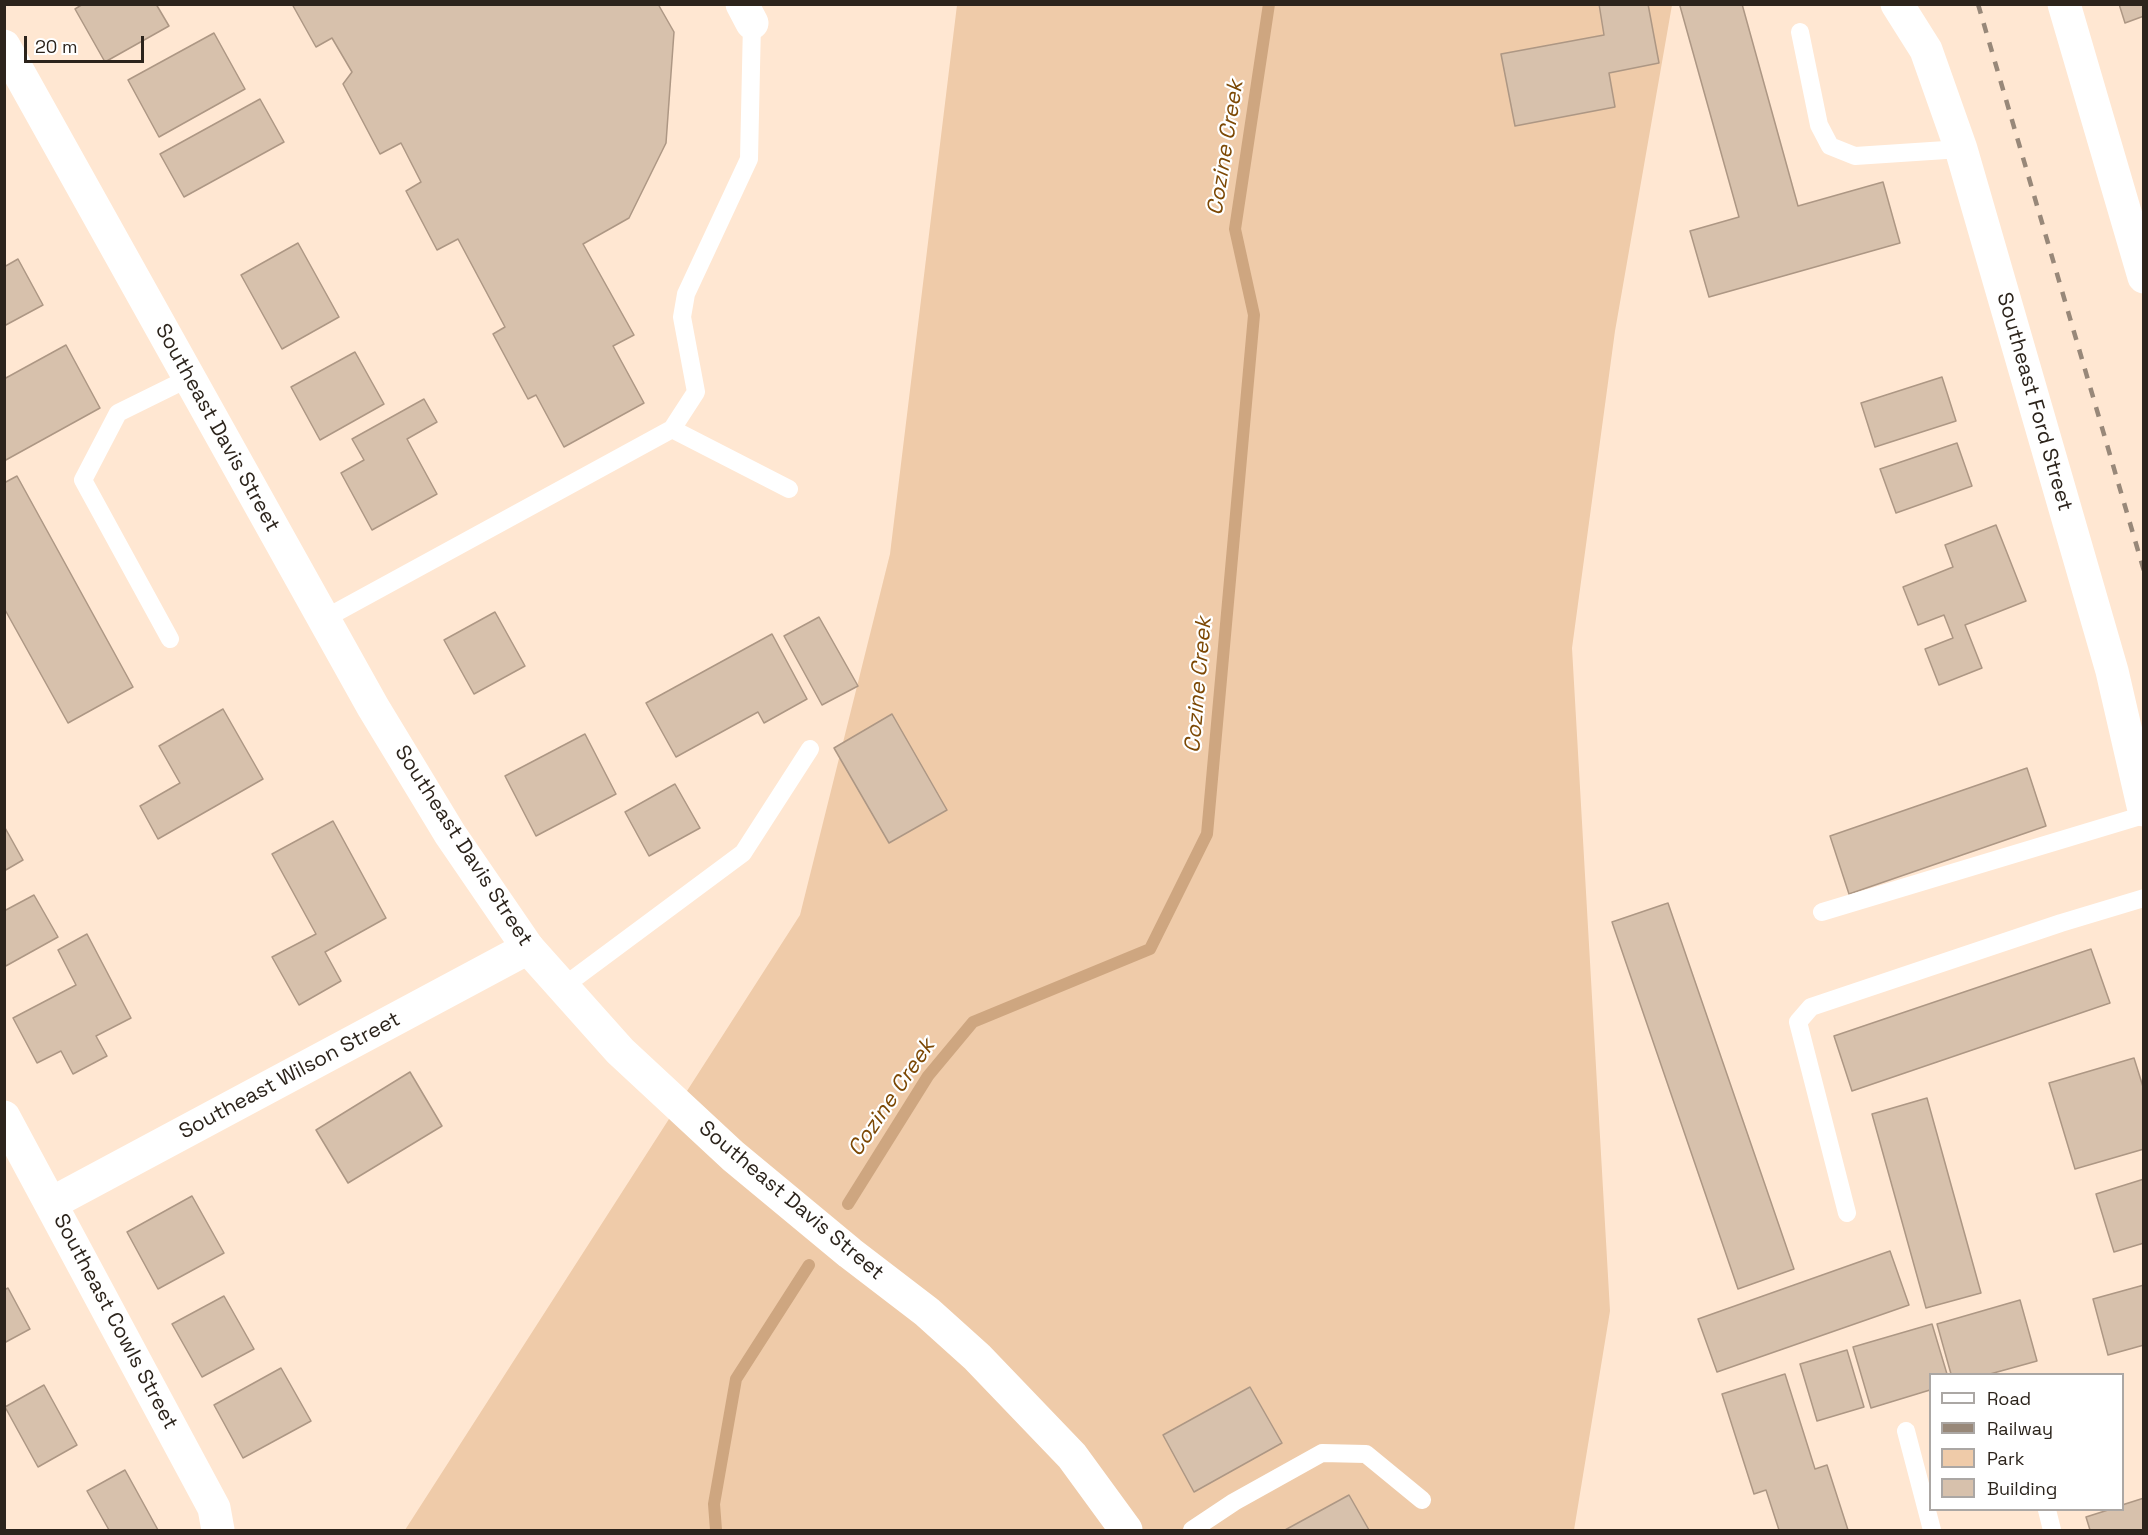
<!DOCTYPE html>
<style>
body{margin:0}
#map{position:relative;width:2148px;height:1535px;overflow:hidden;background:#ffe7d2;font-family:"Space Grotesk",sans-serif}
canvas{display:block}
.frame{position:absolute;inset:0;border:6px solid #2c241c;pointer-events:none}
.legend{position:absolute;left:1929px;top:1373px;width:195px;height:138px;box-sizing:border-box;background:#fff;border:2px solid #aba7a4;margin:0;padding:8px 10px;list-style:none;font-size:18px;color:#2c241c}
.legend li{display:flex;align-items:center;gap:12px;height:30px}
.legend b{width:30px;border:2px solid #aba7a4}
.scale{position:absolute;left:24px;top:36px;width:120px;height:27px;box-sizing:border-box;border:3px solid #2c241c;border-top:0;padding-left:8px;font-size:18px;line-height:21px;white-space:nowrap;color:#2c241c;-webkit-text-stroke:4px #fff;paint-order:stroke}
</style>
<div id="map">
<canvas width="2148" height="1535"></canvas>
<div class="frame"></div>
<ul class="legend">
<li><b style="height:8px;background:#fff"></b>Road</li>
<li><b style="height:8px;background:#988879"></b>Railway</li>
<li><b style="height:16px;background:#efcba9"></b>Park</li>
<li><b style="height:16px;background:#d7c1ac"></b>Building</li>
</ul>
<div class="scale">20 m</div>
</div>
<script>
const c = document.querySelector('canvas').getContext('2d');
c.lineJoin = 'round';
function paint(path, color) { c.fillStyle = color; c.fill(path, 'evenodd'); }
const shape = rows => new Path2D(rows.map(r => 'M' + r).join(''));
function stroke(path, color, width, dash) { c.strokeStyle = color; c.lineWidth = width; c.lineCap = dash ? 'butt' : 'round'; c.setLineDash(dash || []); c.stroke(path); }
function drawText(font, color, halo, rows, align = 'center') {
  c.font = font + ' "Space Grotesk",sans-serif'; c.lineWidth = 4.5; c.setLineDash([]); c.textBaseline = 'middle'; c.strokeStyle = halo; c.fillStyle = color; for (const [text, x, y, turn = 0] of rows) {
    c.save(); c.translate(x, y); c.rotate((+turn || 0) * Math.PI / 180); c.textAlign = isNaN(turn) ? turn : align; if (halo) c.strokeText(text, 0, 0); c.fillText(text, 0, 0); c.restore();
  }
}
const green = shape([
 [957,5,1672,5,1615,331,1572,648,1610,1311,1574,1530,405,1530,800,915,890,554]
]);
const stream = shape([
 [848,1204,928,1076,973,1022,1150,949,1207,834,1254,315,1235,229,1269,4],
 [716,1530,714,1504,736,1379,809,1265]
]);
const building = shape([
 [83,4,156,4,169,26,105,62,75,9,83,4],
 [292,4,658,4,674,32,666,143,629,218,583,244,634,335,613,346,644,403,564,447,536,395,528,399,493,334,505,327,458,239,437,250,406,191,421,182,401,143,380,154,343,84,352,72,332,38,316,47,292,4],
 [1599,4,1648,4,1659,63,1609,73,1615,107,1515,126,1501,54,1604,35,1599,4],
 [1683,4,1742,4,1798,206,1883,182,1900,243,1709,297,1690,231,1739,217,1680,6,1683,4],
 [2119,4,2144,4,2144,16,2125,23,2119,4],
 [214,33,245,89,159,137,128,80,214,33],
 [260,99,284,142,184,197,160,154,260,99],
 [298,243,339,317,282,349,241,275,298,243],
 [18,259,43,305,4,326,4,267,18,259],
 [66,345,100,408,4,461,4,379,66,345],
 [355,352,384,404,320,440,291,387,355,352],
 [1942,377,1956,421,1875,447,1861,403,1942,377],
 [424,399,437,422,407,439,437,494,372,530,341,473,364,460,352,439,424,399],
 [1957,443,1972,486,1896,513,1880,469,1957,443],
 [17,476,133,687,68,723,4,608,4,483,17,476],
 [1996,525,2026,601,1965,625,1982,668,1939,685,1925,649,1953,638,1944,615,1918,625,1903,587,1953,567,1945,545,1996,525],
 [495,612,525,666,474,694,444,640,495,612],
 [819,617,858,686,822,705,784,636,819,617],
 [772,634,807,699,764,723,758,712,676,757,646,703,772,634],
 [223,709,263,779,158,839,140,806,180,783,159,746,223,709],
 [892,714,947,810,889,843,834,748,892,714],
 [585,734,616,794,536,836,505,776,585,734],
 [2027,768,2046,826,1849,894,1830,836,2027,768],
 [675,784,700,828,649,856,625,812,675,784],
 [333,821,386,918,325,952,341,981,299,1005,272,957,316,934,272,854,333,821],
 [4,826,23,860,4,871,4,826],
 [34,895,58,937,4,967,4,911,34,895],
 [1668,903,1794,1269,1738,1289,1612,922,1668,903],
 [87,934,131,1018,96,1036,107,1056,73,1074,61,1051,37,1063,13,1018,76,985,58,950,87,934],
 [2091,949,2110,1003,1852,1091,1834,1036,2091,949],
 [2134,1058,2144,1090,2144,1149,2075,1169,2049,1083,2134,1058],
 [410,1072,442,1126,348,1183,316,1130,410,1072],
 [1927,1098,1981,1293,1926,1308,1872,1114,1927,1098],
 [2144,1179,2144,1243,2114,1252,2096,1194,2144,1179],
 [192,1196,224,1253,158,1289,127,1232,192,1196],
 [1890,1251,1909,1305,1717,1372,1698,1319,1890,1251],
 [2144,1285,2144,1345,2108,1355,2093,1299,2144,1285],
 [8,1288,30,1329,4,1343,4,1290,8,1288],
 [224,1296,254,1349,202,1377,172,1324,224,1296],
 [2020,1300,2037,1361,1990,1374,1951,1374,1937,1324,2020,1300],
 [1932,1324,1947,1374,1930,1374,1930,1390,1871,1408,1853,1347,1932,1324],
 [1847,1350,1864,1407,1817,1421,1800,1364,1847,1350],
 [281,1368,311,1421,243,1458,214,1405,281,1368],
 [1785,1374,1815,1469,1827,1465,1848,1530,1779,1530,1766,1490,1754,1494,1722,1394,1785,1374],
 [44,1385,77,1445,38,1467,5,1407,44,1385],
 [1250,1387,1282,1443,1194,1492,1163,1435,1250,1387],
 [125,1470,158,1530,109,1530,87,1491,125,1470],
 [1349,1495,1369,1530,1285,1530,1349,1495],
 [2144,1498,2144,1530,2090,1530,2086,1517,2108,1510,2122,1510,2122,1505,2144,1498]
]);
const lane = shape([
 [1800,32,1819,125,1830,146,1855,156,1961,149],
 [672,429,789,489],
 [324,619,672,429,696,392,682,317,686,294,749,159,752,23],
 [170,639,83,480,118,413,189,378],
 [1822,912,2144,815],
 [564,986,743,853,810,749],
 [1847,1213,1798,1022,1811,1007,2061,923,2144,898],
 [1906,1431,1932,1530],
 [2047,1510,2052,1530],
 [1192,1530,1234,1502,1322,1453,1366,1454,1422,1500]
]);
const street = shape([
 [742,4,752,23],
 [2064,4,2144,277],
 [4,1117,214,1508,218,1530],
 [52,1203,528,948]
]);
const secondary = shape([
 [1897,4,1926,50,1961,149,2112,671,2144,810],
 [4,46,373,707,450,834,528,948,620,1051,733,1156,850,1253,927,1312,977,1357,1072,1456,1126,1530]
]);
const rail = shape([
 [1978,4,2144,571]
]);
const streetNames = [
 ["Southeast Ford Street",2034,402,74],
 ["Southeast Davis Street",217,428,61],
 ["Southeast Davis Street",463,846,57],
 ["Southeast Wilson Street",290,1076,-28],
 ["Southeast Davis Street",791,1201,40],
 ["Southeast Cowls Street",115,1322,62]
];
const waterNames = [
 ["Cozine Creek",1226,148,-81],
 ["Cozine Creek",1199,685,-85],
 ["Cozine Creek",892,1098,-56]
];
paint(green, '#efcba9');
stroke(stream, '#cea680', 12);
paint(building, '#d7c1ac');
stroke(building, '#ad9784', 1.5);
stroke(lane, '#fff', 18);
stroke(street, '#fff', 33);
stroke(secondary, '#fff', 33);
stroke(rail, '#988879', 4.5, [10, 10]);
drawText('21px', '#2c241c', '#fff', streetNames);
drawText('italic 22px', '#7c4804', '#fff', waterNames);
</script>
